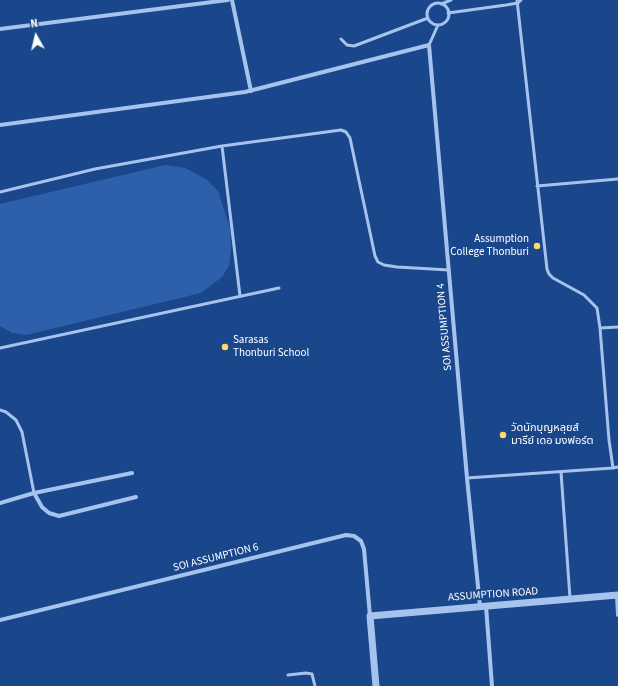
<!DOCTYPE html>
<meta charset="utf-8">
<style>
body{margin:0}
#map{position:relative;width:618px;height:686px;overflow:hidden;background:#1a468c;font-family:"Source Sans 3",sans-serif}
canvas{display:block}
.north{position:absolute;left:16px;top:16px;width:40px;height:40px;-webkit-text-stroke:3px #1a468c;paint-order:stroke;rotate:352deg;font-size:11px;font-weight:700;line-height:16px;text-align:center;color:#fff}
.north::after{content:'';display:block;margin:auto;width:14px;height:18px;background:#fff;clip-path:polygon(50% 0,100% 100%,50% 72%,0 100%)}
</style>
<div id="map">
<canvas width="618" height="686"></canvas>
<div class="north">N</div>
</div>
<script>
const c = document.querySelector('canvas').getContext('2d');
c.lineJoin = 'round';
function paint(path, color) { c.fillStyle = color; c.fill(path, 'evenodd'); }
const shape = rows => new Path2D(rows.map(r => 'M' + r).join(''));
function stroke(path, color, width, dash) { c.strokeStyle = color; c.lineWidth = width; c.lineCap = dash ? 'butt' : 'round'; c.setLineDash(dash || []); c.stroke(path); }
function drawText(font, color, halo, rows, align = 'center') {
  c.font = font + ' "Source Sans 3","Noto Sans Thai",sans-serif'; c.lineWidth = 4; c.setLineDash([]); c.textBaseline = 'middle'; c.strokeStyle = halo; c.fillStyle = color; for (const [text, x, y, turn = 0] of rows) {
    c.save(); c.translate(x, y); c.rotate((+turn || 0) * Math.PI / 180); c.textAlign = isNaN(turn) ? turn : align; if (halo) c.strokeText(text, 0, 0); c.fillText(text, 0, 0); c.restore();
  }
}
const green = shape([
 [165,165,185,168,206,179,218,191,230,228,231,250,229,266,222,277,201,293,26,335,12,333,0,326,0,204]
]);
const service = shape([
 [517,0,547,269,549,274,553,278,584,295,597,308,600,328,609,440,613,468,618,467],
 '427 14a11 11 0 1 1 22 0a11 11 0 1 1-22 0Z',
 [441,4,451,0],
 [448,13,506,5,518,3,521,0],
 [341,39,347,45,354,46,428,18],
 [429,45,438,25],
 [537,186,618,179],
 [0,192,95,169,222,146],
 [240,296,222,146,341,130,346,132,350,138,375,256,378,262,384,265,397,267,449,270],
 [600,328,618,327],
 [0,348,279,288],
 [0,410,6,412,16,420,22,432,34,493],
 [561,472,570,598],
 [467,478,613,468],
 [288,675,306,673,312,674,315,686]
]);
const minor = shape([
 [232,0,251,91],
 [0,29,228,0],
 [0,125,245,92,429,45,467,478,480,606],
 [34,493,42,507,49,513,59,516,136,497],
 [0,503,34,493,132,473],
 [617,595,618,615],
 [486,606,492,686],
 [0,620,346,535,354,536,361,541,364,549,370,616]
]);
const tertiary = shape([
 [376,686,370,616,618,595]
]);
const markers = [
 [537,246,4,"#ffd962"],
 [225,347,4,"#ffd962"],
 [503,435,4,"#ffd962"]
];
const poiNames = [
 ["Assumption",529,240,"right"],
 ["College Thonburi",529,253,"right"],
 ["Sarasas",233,341],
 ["Thonburi School",233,354],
 ["วัดนักบุญหลุยส์",511,429],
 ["มารีย์ เดอ มงฟอร์ต",511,442]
];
const streetNames = [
 ["SOI ASSUMPTION 4",445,327,-95],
 ["SOI ASSUMPTION 6",216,558,-14],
 ["ASSUMPTION ROAD",493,595,-4]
];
paint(green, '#2d5faa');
stroke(service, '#a6c3ed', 3);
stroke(minor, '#a6c3ed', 4);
stroke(tertiary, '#a6c3ed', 7);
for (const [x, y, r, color] of markers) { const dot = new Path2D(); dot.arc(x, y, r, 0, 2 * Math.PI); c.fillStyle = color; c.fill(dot); stroke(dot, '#1a468c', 1.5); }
drawText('11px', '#fff', '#1a468c', poiNames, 'left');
drawText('11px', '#fff', '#1a468c', streetNames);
</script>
